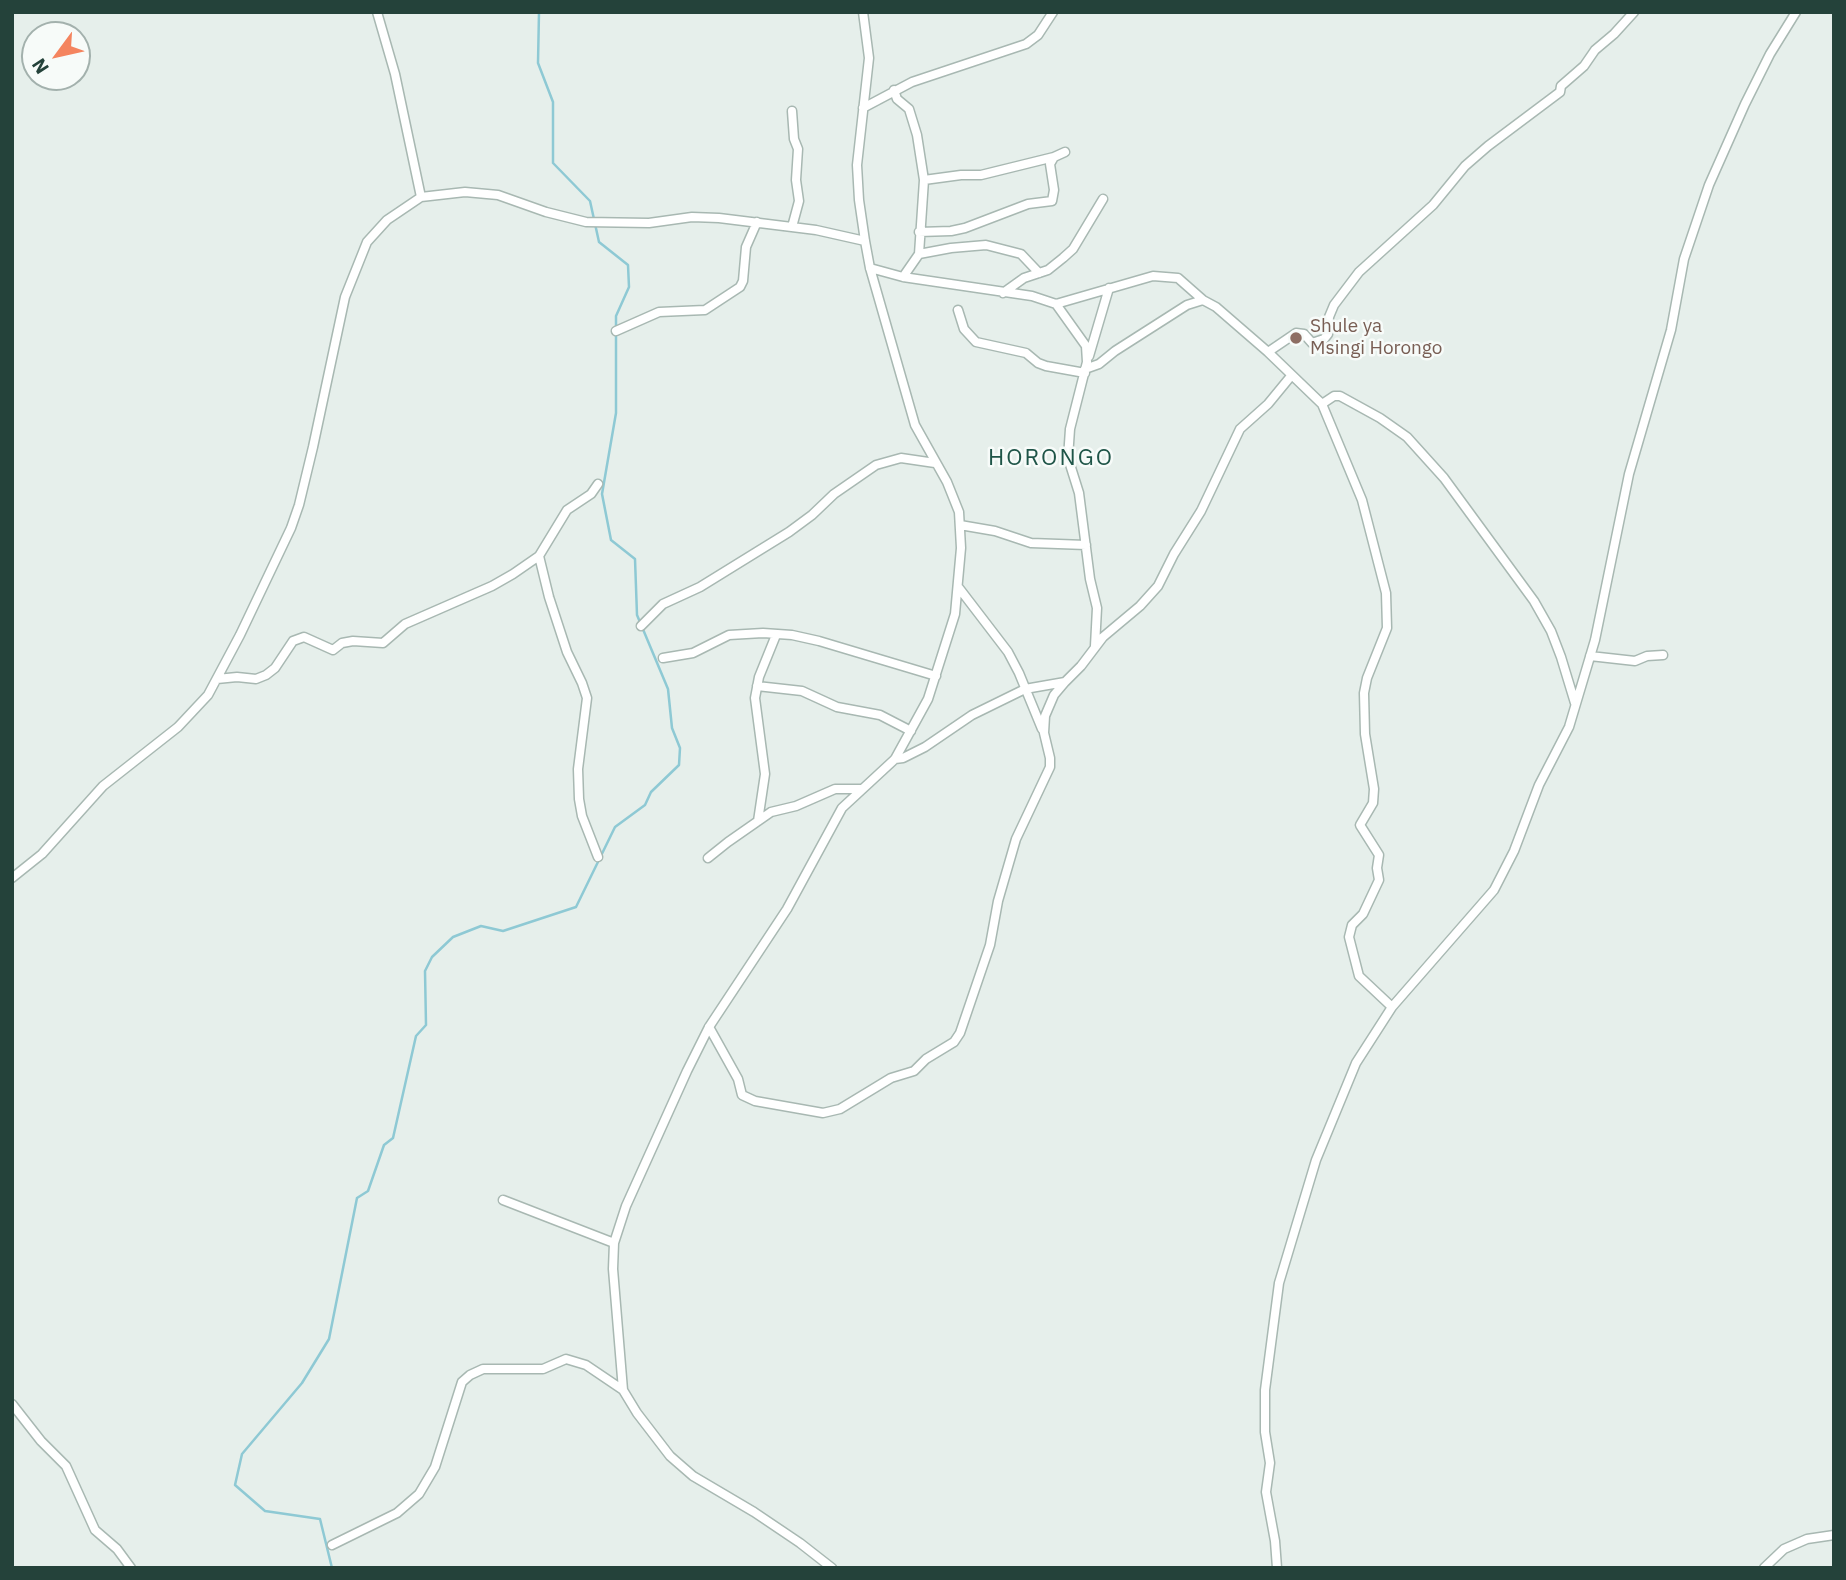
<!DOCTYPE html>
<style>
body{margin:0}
#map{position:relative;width:1846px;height:1580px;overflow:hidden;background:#e6efeb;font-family:"IBM Plex Sans",sans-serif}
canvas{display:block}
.frame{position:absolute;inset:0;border:14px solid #24423a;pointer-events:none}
.north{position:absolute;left:21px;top:21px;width:70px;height:70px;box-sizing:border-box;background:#f7fbf9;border:2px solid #a3b1ad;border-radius:50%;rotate:237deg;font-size:19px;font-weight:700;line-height:28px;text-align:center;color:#24423a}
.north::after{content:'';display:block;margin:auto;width:24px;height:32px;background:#f4845f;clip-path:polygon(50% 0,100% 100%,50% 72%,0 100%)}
</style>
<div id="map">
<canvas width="1846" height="1580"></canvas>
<div class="frame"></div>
<div class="north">N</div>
</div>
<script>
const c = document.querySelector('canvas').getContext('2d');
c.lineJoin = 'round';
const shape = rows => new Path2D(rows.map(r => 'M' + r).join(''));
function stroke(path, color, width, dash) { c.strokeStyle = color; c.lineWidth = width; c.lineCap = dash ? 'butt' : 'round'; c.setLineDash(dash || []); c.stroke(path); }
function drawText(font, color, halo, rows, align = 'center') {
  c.font = font + ' "IBM Plex Sans",sans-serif'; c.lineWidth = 5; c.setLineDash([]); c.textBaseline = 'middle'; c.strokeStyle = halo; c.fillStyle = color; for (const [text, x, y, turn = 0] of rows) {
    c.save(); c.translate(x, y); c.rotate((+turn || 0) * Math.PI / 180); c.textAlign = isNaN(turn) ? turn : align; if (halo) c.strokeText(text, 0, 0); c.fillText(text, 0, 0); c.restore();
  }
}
const stream = shape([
 [539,12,538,63,553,102,553,163,590,201,599,242,628,265,629,287,616,316,616,327],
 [332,1568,320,1519,265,1511,235,1485,242,1454,302,1383,329,1339,357,1198,368,1191,384,1145,393,1138,416,1036,426,1025,425,971,432,957,453,937,481,926,503,931,576,907,615,827,645,805,651,792,679,765,680,748,672,728,668,689,637,615,635,559,611,540,602,494,616,413,616,334]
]);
const minor = shape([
 [377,12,395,74,421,197],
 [894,90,897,99,909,109,917,135,924,180,919,254,903,277],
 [863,108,912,82,1026,44,1038,35,1053,12],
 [792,111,794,139,798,149,796,180,799,201,792,227],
 [924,180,961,175,981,175,1054,157],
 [919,232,951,231,965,228,1028,204,1052,201,1054,190,1050,164,1054,157,1065,152],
 [919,254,951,248,986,245,1021,254,1039,273],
 [870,268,903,277,1032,296,1056,304,1153,276,1178,278,1203,300,1216,307,1268,352,1322,404,1362,500,1386,593,1387,628,1367,678,1364,693,1365,734,1374,789,1373,803,1360,825,1379,855,1377,868,1379,880,1363,914,1352,925,1349,937,1359,976,1392,1007],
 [1003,293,1024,278,1048,270,1063,258,1073,249,1103,199],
 [1056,304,1086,346,1087,362,1070,429,1068,458,1079,493,1090,579,1097,608,1095,646],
 [958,310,964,329,976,342,1026,353,1038,363,1046,366,1085,373],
 [616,331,659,312,705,310,740,287,743,281,746,247,757,222],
 [1268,352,1296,333,1304,334,1312,343,1324,339,1328,334,1329,317,1334,305,1359,272,1433,205,1465,166,1488,146,1560,92,1561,86,1584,66,1595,50,1614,34,1634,12],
 [1089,356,1109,288],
 [1085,369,1099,364,1115,351,1187,305,1203,300],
 [1322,404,1334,396,1340,396,1380,418,1407,437,1444,478,1534,601,1551,631,1561,657,1575,703],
 [960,525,995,531,1031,543,1086,545],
 [539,556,549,597,567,652,582,683,587,698,578,769,579,799,582,816,598,857],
 [959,588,1008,652,1019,673,1042,729],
 [641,626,663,604,700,587,789,532,812,515,834,494,876,465,901,458,935,463],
 [1590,656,1635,661,1647,656,1663,655],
 [663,658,693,653,729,635,763,633,792,635,819,641,936,676],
 [217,679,237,677,256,679,266,675,275,668,293,641,304,637,333,650,342,643,353,641,383,643,405,624,492,586,513,574,539,556,567,510,591,494,598,484],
 [757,686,802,691,837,707,880,715,911,731],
 [895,759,903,758,925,747,972,715,1025,689,1065,682,1081,666,1103,637,1140,606,1158,586,1174,554,1201,511,1240,429,1268,404,1291,376],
 [758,821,765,774,755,698,759,677,776,635],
 [708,858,728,842,771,812,796,806,835,789,862,789],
 [12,878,42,854,103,786,178,727,208,695,240,635,291,528,299,505,313,447,345,297,367,242,387,220,421,197,465,192,498,195,546,212,586,222,649,223,692,217,719,218,816,230,865,241],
 [709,1027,738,1079,742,1095,755,1101,823,1113,840,1109,891,1078,914,1071,926,1059,954,1042,960,1033,990,945,998,901,1016,839,1050,767,1050,758,1044,733,1045,716,1054,695,1065,682],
 [503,1200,614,1243],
 [12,1404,41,1441,66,1466,95,1530,117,1549,131,1568],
 [332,1545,397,1513,419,1494,435,1467,462,1382,470,1375,483,1369,543,1369,566,1359,586,1365,623,1390],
 [832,1568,800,1543,754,1512,693,1476,670,1456,637,1413,623,1390,613,1269,614,1243,626,1206,687,1071,709,1027,787,909,842,808,895,759,928,699,955,614,961,548,959,512,947,482,915,425,870,268,865,241,859,200,857,165,869,58,863,12],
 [1277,1568,1275,1541,1266,1492,1270,1463,1265,1432,1265,1390,1279,1283,1316,1160,1356,1063,1392,1007,1494,890,1514,851,1539,785,1569,727,1595,640,1629,474,1671,330,1684,259,1709,185,1745,104,1770,54,1796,12],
 [1764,1568,1784,1549,1807,1539,1834,1535]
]);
const markers = [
 [1296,338,7,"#8d6e63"]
];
const educationNames = [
 ["Shule ya",1310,327],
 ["Msingi Horongo",1310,349]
];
const quarterNames = [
 ["HORONGO",1051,458]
];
stroke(stream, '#8ec9d4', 2.5);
stroke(minor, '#a8b8b2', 11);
stroke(minor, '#fff', 8);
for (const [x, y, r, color] of markers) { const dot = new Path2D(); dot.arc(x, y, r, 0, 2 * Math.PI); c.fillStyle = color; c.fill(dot); stroke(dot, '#f7fbf9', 2.5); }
drawText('19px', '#785e54', '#f7fbf9', educationNames, 'left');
c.letterSpacing = '2px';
drawText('23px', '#1f5548', '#f7fbf9', quarterNames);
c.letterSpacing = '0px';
</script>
